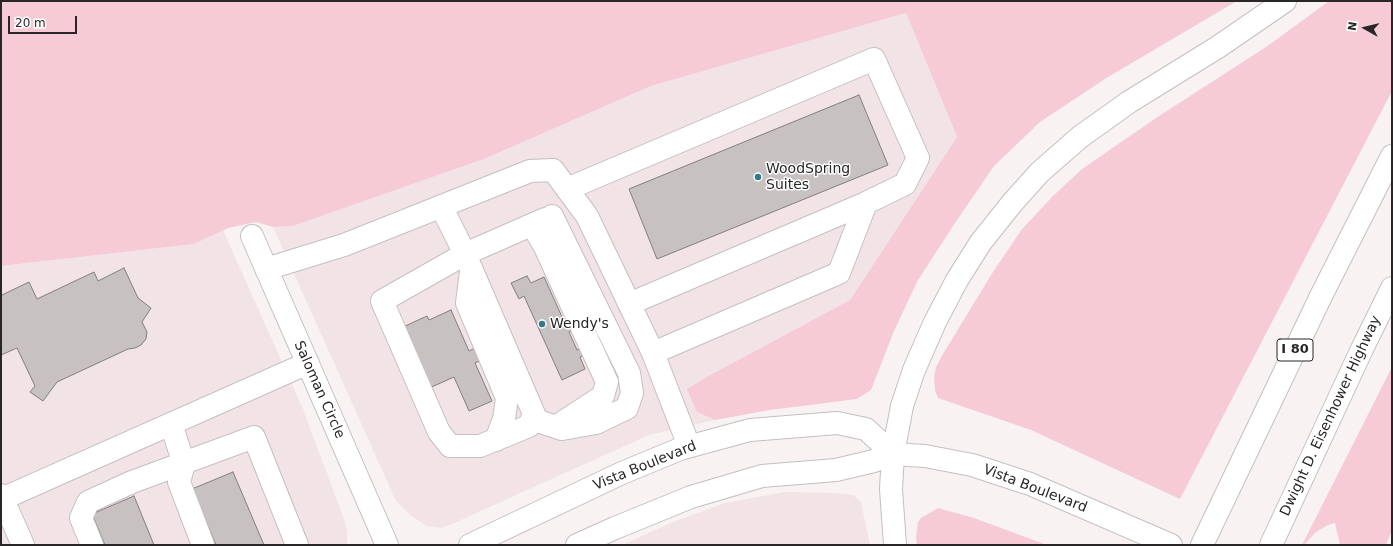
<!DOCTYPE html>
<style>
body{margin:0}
#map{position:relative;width:1393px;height:546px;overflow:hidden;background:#f8f2f3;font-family:"DejaVu Sans",sans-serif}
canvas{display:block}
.frame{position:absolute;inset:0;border:2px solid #282626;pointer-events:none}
.north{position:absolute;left:1345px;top:8px;width:40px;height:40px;-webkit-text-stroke:3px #fff;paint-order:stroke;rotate:278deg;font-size:11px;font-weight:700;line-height:16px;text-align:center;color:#282626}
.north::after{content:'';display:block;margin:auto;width:14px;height:18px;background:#282626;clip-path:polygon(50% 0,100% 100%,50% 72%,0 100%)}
.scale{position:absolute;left:8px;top:16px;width:69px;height:18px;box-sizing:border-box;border:2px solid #282626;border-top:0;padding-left:5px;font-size:12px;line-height:14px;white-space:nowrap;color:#282626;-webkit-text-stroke:3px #fff;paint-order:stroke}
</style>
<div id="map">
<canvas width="1393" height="546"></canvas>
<div class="frame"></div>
<div class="north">N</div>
<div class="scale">20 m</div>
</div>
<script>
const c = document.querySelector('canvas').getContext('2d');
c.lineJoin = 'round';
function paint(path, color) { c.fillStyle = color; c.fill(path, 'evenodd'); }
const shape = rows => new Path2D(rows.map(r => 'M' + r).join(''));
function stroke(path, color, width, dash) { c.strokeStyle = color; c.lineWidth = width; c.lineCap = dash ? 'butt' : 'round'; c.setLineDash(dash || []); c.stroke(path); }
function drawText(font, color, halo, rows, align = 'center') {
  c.font = font + ' "DejaVu Sans",sans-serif'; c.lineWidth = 3; c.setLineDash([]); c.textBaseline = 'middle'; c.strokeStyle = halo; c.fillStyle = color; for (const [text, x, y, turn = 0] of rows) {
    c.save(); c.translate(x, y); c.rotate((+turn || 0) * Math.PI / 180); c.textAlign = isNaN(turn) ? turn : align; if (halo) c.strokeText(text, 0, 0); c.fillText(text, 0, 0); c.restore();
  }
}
const built = shape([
 [906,13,957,137,850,300,712,374,697,412,715,420,649,435,452,524,441,528,427,526,411,516,396,501,273,227,293,226,484,159,651,86],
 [223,230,302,407,344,519,347,530,347,545,1,545,1,266,194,244],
 [785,492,835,493,853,495,861,502,870,545,622,545,673,522,725,503]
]);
const green = shape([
 [1,1,1237,1,1108,77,1040,122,994,166,955,223,918,280,894,331,871,390,857,399,770,410,715,420,697,412,687,389,712,374,850,300,957,137,906,13,651,86,484,159,293,226,273,227,256,222,228,228,194,244,1,266],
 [1329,1,1392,1,1392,91,1180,499,1031,430,938,398,935,390,934,378,936,367,943,354,991,275,1022,229,1053,196,1082,169,1156,118,1269,45],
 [1392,367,1392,530,1386,545,1340,545,1335,523,1328,525,1316,532,1304,545,1302,545],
 [938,508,974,518,1047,545,917,545,916,538,918,522,921,518]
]);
const building = shape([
 [859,95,888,165,657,259,629,189,859,95],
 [124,268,138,298,151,308,142,322,147,332,146,339,141,345,135,348,128,349,57,382,43,401,30,392,35,386,17,348,1,355,1,292,2,295,29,282,37,299,94,272,98,281,124,268],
 [527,276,531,283,544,277,563,319,568,317,574,330,569,332,577,350,581,348,585,355,580,357,585,369,562,380,524,296,519,299,511,283,527,276],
 [451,310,469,351,481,345,486,358,475,363,492,401,469,411,454,377,427,389,401,328,427,316,429,320,451,310],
 [233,472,264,545,216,545,192,489,233,472],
 [134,496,154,545,105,545,92,514,134,496]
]);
const minor = shape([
 [567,189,874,59,918,158,905,184,866,203],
 [441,206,465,254,545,219],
 [532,225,544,245,607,382,603,396,557,426],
 [252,236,387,545],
 [465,254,534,414,529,426,480,446,450,446,439,432,382,301,465,254],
 [266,269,344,245,530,171,553,170,587,216,653,353,689,446],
 [471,271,467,303,507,398,504,419,496,440],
 [629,304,866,203,839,273,653,353],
 [532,419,562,429,596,423,627,408,632,393,629,373,552,216],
 [171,424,184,464,179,482,203,545],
 [1,495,23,545],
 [2,499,308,363],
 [92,545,81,518,88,502,132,482,254,437,297,545]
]);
const major = shape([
 [470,545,622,473,680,449,750,430,837,423,866,429,893,454],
 [577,545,615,528,691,497,762,476,836,470,874,461,893,454,925,456,972,465,1030,484,1171,545]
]);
const highway = shape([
 [895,545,891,489,893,454,902,406,914,370,935,322,957,280,981,242,1013,202,1040,172,1080,137,1129,102,1218,47,1285,1],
 [1202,545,1321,296,1392,156],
 [1271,545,1362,349,1392,288]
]);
const markers = [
 [758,177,4,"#347987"],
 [542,324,4,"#347987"]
];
const shields = [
 [1295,350,36]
];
const shieldNames = [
 ["I 80",1295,350]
];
const poiNames = [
 ["WoodSpring",766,169],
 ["Suites",766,185],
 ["Wendy's",550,324]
];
const streetNames = [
 ["Saloman Circle",319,390,66],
 ["Dwight D. Eisenhower Highway",1331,416,-65],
 ["Vista Boulevard",645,466,-22],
 ["Vista Boulevard",1035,489,21]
];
paint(built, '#f2e3e6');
paint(green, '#f7cbd5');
paint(building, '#c7c1c2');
stroke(building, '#847e7f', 1);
stroke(minor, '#c5bfc0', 24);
stroke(major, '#c5bfc0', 24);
stroke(highway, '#c5bfc0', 24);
stroke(minor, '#fff', 22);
stroke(major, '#fff', 22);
stroke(highway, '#fff', 22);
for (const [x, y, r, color] of markers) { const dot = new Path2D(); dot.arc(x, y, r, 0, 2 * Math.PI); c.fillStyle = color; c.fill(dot); stroke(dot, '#fff', 1.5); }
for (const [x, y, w] of shields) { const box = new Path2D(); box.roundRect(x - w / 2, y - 11, w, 22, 3); c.fillStyle = '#fff'; c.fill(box); stroke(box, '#282626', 1); }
drawText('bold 13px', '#282626', null, shieldNames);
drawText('14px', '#282626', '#fff', poiNames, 'left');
drawText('14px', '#282626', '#fff', streetNames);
</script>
